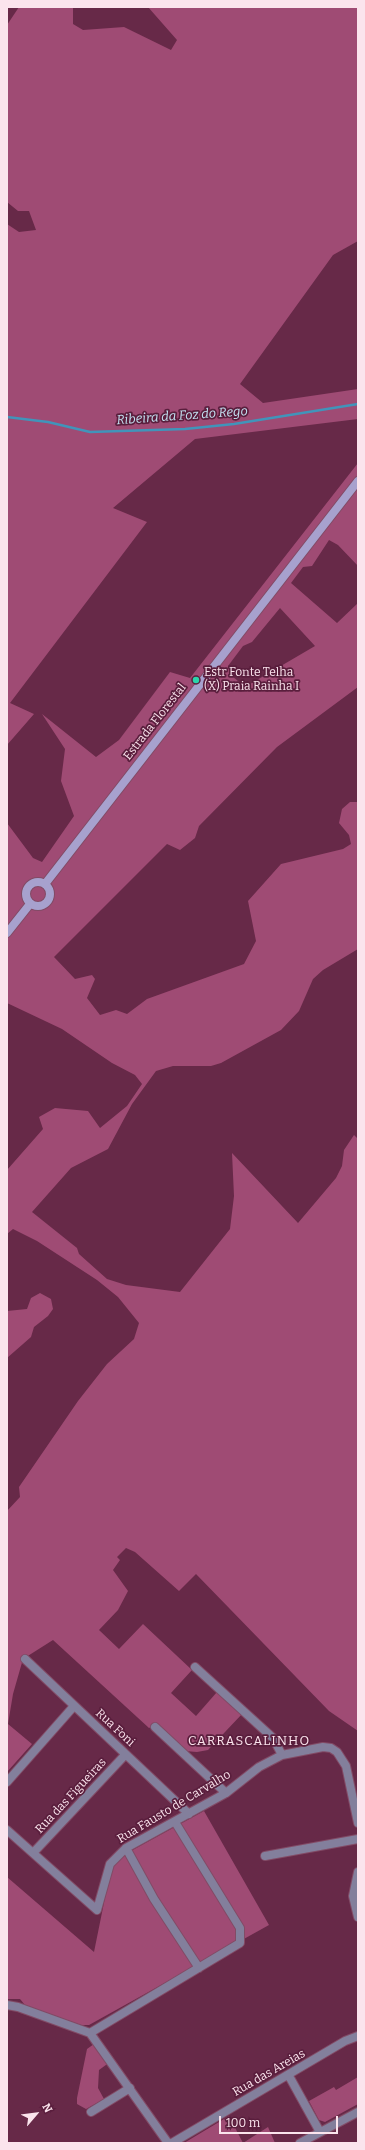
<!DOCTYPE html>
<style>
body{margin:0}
#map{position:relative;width:365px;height:2150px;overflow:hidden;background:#672948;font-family:Bitter,serif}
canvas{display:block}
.frame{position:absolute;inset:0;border:8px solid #fbe4ed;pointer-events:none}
.north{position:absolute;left:16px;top:2094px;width:40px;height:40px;-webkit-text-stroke:3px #5a1e3d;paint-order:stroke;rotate:62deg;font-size:11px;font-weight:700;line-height:16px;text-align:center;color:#fbe4ed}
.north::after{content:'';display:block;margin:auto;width:14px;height:18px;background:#fbe4ed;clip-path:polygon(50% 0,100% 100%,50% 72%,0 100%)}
.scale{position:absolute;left:219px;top:2116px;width:119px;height:18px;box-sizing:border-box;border:2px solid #fbe4ed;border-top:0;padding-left:5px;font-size:12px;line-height:14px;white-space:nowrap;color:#fbe4ed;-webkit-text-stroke:3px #5a1e3d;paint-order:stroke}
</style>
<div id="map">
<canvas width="365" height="2150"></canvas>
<div class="frame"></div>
<div class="north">N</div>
<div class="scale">100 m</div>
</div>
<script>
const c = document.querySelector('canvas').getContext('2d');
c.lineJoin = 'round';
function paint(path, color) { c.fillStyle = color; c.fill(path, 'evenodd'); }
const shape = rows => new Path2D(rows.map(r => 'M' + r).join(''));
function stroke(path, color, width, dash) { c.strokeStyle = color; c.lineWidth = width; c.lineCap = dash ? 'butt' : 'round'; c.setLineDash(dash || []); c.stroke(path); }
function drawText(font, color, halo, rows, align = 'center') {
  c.font = font + ' Bitter,serif'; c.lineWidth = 3.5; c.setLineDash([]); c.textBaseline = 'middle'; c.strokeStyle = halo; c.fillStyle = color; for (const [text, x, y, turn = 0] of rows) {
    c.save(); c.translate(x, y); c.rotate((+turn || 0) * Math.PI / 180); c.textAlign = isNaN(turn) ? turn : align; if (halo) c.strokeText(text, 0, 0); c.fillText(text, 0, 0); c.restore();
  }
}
const green = shape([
 [19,7,73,7,73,24,83,30,124,27,171,50,177,40,148,7,358,7,358,241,333,255,240,384,263,403,358,389,358,419,195,439,113,508,147,522,10,703,34,714,7,745,7,224,19,232,36,230,29,211,18,211,7,202,7,25],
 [358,463,358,566,338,545,329,540,312,566,303,567,291,583,337,623,358,603,358,687,277,747,199,826,195,838,180,850,167,844,54,957,75,979,92,975,95,979,87,998,100,1015,116,1010,127,1014,147,999,244,964,256,941,248,901,281,864,343,849,351,844,349,835,339,823,342,809,350,802,358,802,358,949,323,970,313,979,299,1011,281,1030,221,1063,211,1066,173,1066,156,1071,132,1104,108,1149,71,1168,32,1212,77,1248,79,1254,107,1279,126,1285,180,1292,230,1229,234,1196,232,1153,298,1223,336,1178,342,1166,344,1150,354,1135,358,1139,358,1731,329,1711,196,1574,179,1591,135,1552,126,1548,117,1557,120,1560,113,1570,128,1591,118,1610,99,1630,119,1649,143,1624,192,1670,171,1693,196,1716,217,1692,242,1714,208,1750,197,1752,185,1751,157,1724,149,1728,53,1640,23,1659,13,1694,8,1724,32,1744,7,1772,7,1511,20,1497,19,1487,78,1401,107,1364,134,1339,139,1323,118,1297,97,1280,37,1241,13,1229,7,1234,7,1170,43,1129,39,1117,55,1108,88,1111,100,1128,127,1106,142,1084,135,1075,112,1063,62,1029,7,1003,7,823,33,858,42,862,74,816,61,781,65,749,42,714,96,757,119,740,170,672,190,678],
 [280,608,315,646,245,687,232,676,228,666,243,646,252,642],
 [40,1293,51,1299,53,1309,48,1316,34,1327,31,1337,7,1358,7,1311,27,1309,31,1298],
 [204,1811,269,1925,89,2025,81,2025,25,2005,20,1999,7,1999,7,1877,94,1952,111,1868,118,1858],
 [94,2044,110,2062,99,2070,98,2088,104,2099,86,2109,77,2104,77,2098,87,2049],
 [358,2077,358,2104,325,2122,319,2120,309,2101,334,2087,336,2090],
 [229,2116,243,2143,268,2127,275,2143,184,2143]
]);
const stream = shape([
 [7,417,48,422,90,432,185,429,234,424,358,404]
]);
const street = shape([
 [25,1659,189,1814],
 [195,1667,273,1738,282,1755],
 [155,1727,226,1793],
 [7,1782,74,1706],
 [7,1830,97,1910,110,1864,126,1848,226,1793,259,1767,282,1755,323,1747,331,1748,337,1752,346,1766,358,1823],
 [126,1848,154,1899,199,1968],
 [33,1853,125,1755],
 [265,1856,358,1839],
 [358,1872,353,1896,358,1917],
 [7,2005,18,2007,90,2033,168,2143],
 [90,2033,240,1943,240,1928,175,1822],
 [289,2076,320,2132],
 [91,2112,130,2088],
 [172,2143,345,2041,358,2036],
 [300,2143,358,2112]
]);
const secondary = shape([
 '26 894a12 12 0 1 1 24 0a12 12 0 1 1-24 0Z',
 [45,884,358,481],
 [7,933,30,904]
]);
const markers = [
 [196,680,4,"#2ad5ac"]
];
const poiNames = [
 ["Estr Fonte Telha",204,673],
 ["(X) Praia Rainha I",204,687]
];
const streetNames = [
 ["Estrada Florestal",155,722,-52],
 ["Rua Foni",115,1728,43],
 ["Rua das Figueiras",71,1796,-47],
 ["Rua Fausto de Carvalho",174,1807,-31],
 ["Rua das Areias",269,2073,-30]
];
const waterNames = [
 ["Ribeira da Foz do Rego",182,416,-4]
];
const neighbourhoodNames = [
 ["CARRASCALINHO",249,1741]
];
paint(green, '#9f4b74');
stroke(stream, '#4194ba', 2.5);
stroke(street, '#824b66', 10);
stroke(secondary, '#824b66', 10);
stroke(street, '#837f9c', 8);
stroke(secondary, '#a7a1ce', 8);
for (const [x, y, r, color] of markers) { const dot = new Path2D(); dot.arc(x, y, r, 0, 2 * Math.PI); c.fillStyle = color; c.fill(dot); stroke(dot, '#5a1e3d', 1.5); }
drawText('12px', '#fbe4ed', '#5a1e3d', poiNames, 'left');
drawText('12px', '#fbe4ed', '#5a1e3d', streetNames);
drawText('italic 13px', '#c4e2f2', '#5a1e3d', waterNames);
c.letterSpacing = '1px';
drawText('13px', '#fbe4ed', '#5a1e3d', neighbourhoodNames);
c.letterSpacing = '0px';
</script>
